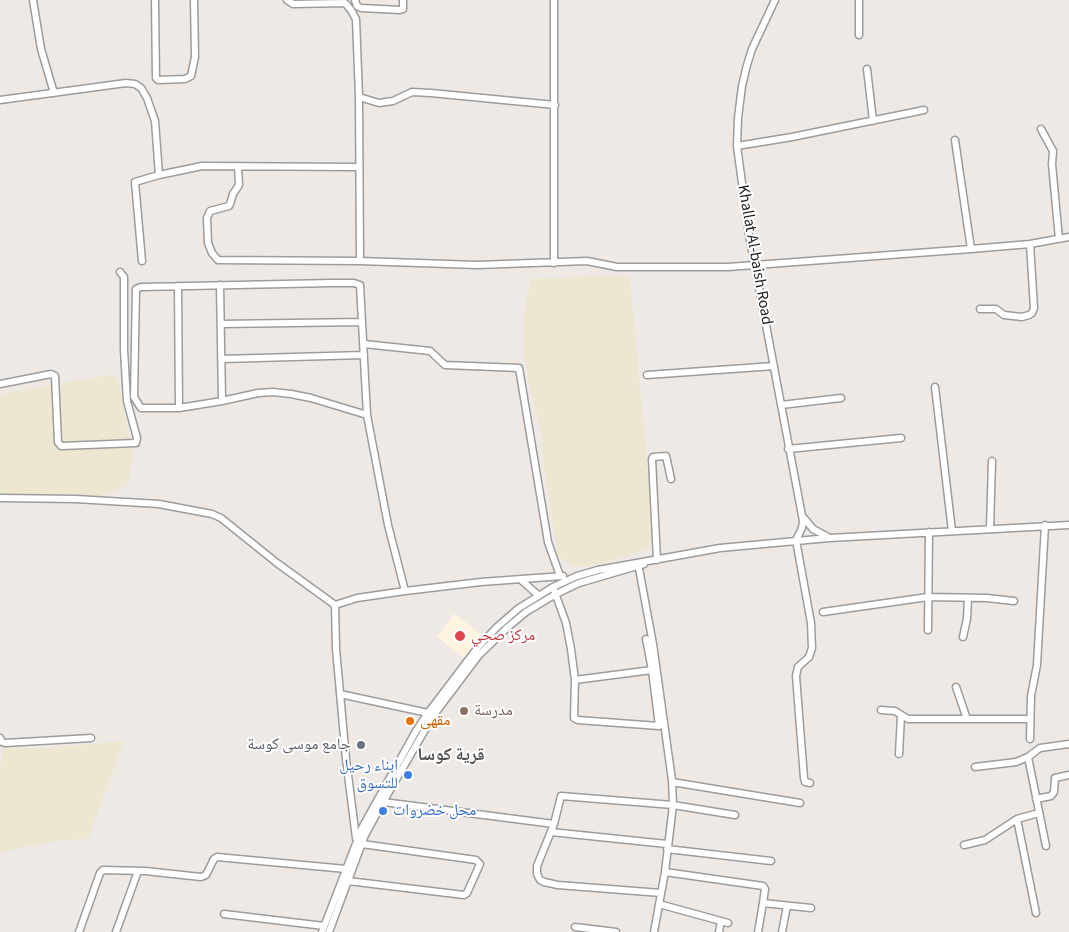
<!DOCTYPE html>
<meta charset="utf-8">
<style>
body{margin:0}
canvas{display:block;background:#efe9e5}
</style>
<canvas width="1069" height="932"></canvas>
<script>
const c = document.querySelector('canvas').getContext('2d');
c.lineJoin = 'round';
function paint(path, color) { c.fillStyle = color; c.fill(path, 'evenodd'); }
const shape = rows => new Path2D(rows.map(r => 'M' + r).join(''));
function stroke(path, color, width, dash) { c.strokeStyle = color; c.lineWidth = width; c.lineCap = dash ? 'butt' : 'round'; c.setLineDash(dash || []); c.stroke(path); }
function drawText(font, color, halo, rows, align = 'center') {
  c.font = font + ' "Source Sans 3","Noto Naskh Arabic",sans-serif'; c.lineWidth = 4; c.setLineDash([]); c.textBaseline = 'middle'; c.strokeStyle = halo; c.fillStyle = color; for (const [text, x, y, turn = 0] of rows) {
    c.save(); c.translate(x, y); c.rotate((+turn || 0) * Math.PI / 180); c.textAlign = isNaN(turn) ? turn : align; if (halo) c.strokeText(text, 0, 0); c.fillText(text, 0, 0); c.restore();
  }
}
const education = shape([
 [454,614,482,635,465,659,437,637]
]);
const farmland = shape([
 [619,275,630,278,651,507,651,546,628,556,601,564,575,567,558,556,544,467,541,429,529,385,524,351,524,326,526,300,532,279],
 [109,375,118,378,132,454,128,485,95,499,75,493,32,496,0,494,0,394],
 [124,741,88,839,61,840,0,852,0,769,4,748,48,748]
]);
const minor = shape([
 [33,0,41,49,54,93],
 [155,0,156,78,158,80,185,79,191,76,195,57,194,0],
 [287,0,293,4,345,3,351,10,356,19,359,97,360,261,477,265,587,261,617,267,728,267,971,249,1030,244,1069,237],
 [355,0,357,6,361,8,400,10,403,9,403,0],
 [554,0,554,263],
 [775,0,752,49,747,65,742,86,738,118,737,146,749,235,803,521,802,528,796,540,811,623,812,648,809,657,798,667,796,676,804,778,805,782,810,783],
 [859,0,859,35],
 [867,69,873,121],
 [359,97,379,103,393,101,412,92,431,93,555,105],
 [0,100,126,83,135,84,141,88,147,98,155,121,159,175],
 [1041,129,1053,151,1052,164,1059,239],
 [955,140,971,249],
 [737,146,792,137,924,110],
 [238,166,239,185,233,194,230,204,229,206,210,211,207,218,208,243,212,253,218,260,360,261],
 [142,261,135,182,159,175,202,166,358,167],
 [220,285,222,401],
 [178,286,179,408],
 [980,309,996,309,1004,315,1022,317,1029,315,1032,313,1034,308,1030,244],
 [221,324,362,322],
 [364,344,430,351,445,365,519,368,548,542,560,576],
 [222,359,364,355],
 [647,375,774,366],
 [0,384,51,374,55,376,58,442,61,446,136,443,137,438,127,401,124,350,124,277,120,272],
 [935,387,952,531],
 [781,405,841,398],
 [367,415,311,398,291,394,273,392,258,393,222,401,179,408,141,408,134,397,136,289,141,287,332,283,354,283,360,285,367,415,388,525,405,591],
 [788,449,901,438],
 [0,498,76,499,159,504,212,514,221,518,277,563,335,605],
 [803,517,813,529,828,537],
 [990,528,992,461],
 [657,560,652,459,653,457,666,456,671,479],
 [638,563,653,644,672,780,673,805,665,872,654,932],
 [520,579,538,595],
 [554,590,566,623,571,649,575,680,574,718,578,720,659,726,652,670,575,680],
 [335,605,357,598,405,591,481,582,563,576],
 [335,605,336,649,346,759,356,838],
 [823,612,928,597,987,598,1014,601],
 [928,630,929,532],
 [963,637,967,619,968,598],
 [646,639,652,670],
 [956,687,967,719],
 [340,694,428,713],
 [881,710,895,711,908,719,1030,719],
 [0,738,2,742,5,743,91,738],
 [1030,739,1031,696,1037,665,1045,525],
 [899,754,901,715],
 [1028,757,1046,846],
 [975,767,1016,762,1028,757,1040,748,1069,744],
 [672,782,800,803],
 [1036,799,1051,796,1054,792,1055,778,1069,775],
 [383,802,554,824],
 [1017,819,1036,913],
 [551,832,667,844],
 [964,845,985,840,1017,819,1039,813],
 [667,849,771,861],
 [665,872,763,886,765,889,763,903,811,908],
 [348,881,464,895,467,893,480,864,476,860,362,844],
 [661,893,558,885,544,882,540,880,537,874,537,866,554,824,561,796,673,805,735,815],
 [659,904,728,923],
 [224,914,324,926],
 [575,927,616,932],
 [79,932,100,873,103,870,145,871,201,877,206,875,214,859,217,857,346,869],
 [116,932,138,871],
 [322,932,362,828,416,731,428,713,478,647,496,628,519,608,553,587,577,576,598,570,720,548,829,538,1069,525],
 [329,932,365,835,383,802,433,716,479,655,508,627,526,612,556,594,579,583,644,564],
 [719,932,721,921],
 [758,932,763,903],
 [782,932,787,906]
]);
const markers = [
 [460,636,6,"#e0444e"],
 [464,711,5,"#8d6e63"],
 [410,721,5,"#e8710a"],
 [361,745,5,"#6b7280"],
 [408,775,5,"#3f7fe0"],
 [383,811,5,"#3f7fe0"]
];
const streetNames = [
 ["Khallat Al-baish Road",754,255,80]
];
const healthNames = [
 ["مركز صحي",471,636]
];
const educationNames = [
 ["مدرسة",474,711]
];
const foodNames = [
 ["مقهى",420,721]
];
const worshipNames = [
 ["جامع موسى كوسة",351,745]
];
const shopNames = [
 ["ابناء رحيل",398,766],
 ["للتسوق",398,784],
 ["محل خضروات",393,811,"left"]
];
const neighbourhoodNames = [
 ["قرية كوسا",451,756]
];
paint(education, '#fef4df');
paint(farmland, '#ede6d1');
stroke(minor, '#9c9c9c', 9);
stroke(minor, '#fff', 6);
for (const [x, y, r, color] of markers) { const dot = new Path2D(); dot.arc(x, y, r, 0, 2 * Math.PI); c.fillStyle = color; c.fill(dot); stroke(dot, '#fff', 2); }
drawText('16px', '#1f1f1f', '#fff', streetNames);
drawText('16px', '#be3a42', '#fff', healthNames, 'left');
drawText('16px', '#785e54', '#fff', educationNames, 'left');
drawText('16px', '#c56008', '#fff', foodNames, 'left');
drawText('16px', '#5b616d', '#fff', worshipNames, 'right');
drawText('16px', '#366cbe', '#fff', shopNames, 'right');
drawText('bold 18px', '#525252', '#fff', neighbourhoodNames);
</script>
